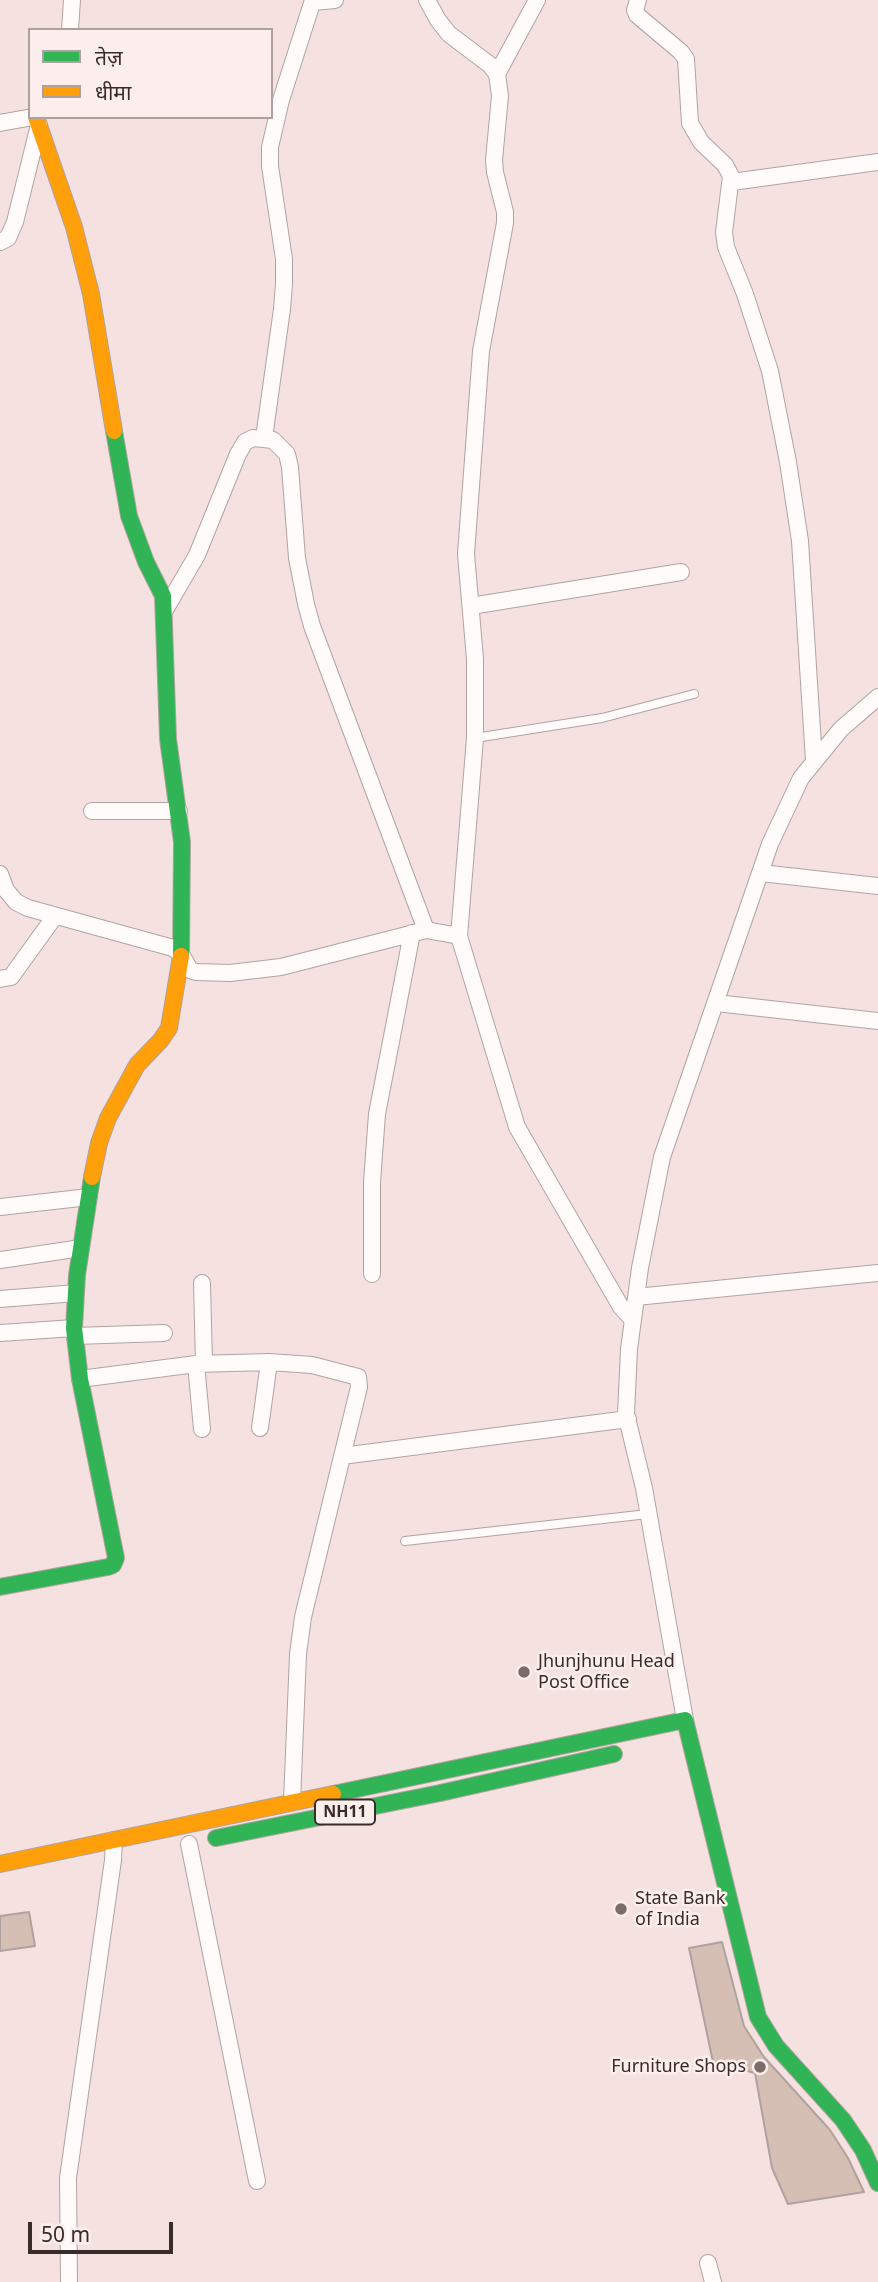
<!DOCTYPE html>
<meta charset="utf-8">
<style>
body{margin:0}
#map{position:relative;width:878px;height:2282px;overflow:hidden;background:#f5e2e0;font-family:"Noto Sans","Noto Sans Devanagari",sans-serif}
canvas{display:block}
.legend{position:absolute;left:28px;top:28px;width:245px;height:91px;box-sizing:border-box;background:#fceeed;border:2px solid #aea09f;margin:0;padding:9px 12px;list-style:none;font-size:21px;color:#382c2a}
.legend li{display:flex;align-items:center;gap:14px;height:35px}
.legend b{width:35px;border:2px solid #aea09f}
.scale{position:absolute;left:28px;top:2222px;width:145px;height:32px;box-sizing:border-box;border:4px solid #382c2a;border-top:0;padding-left:9px;font-size:21px;line-height:24px;white-space:nowrap;color:#382c2a;-webkit-text-stroke:5px #fceeed;paint-order:stroke}
</style>
<div id="map">
<canvas width="878" height="2282"></canvas>
<ul class="legend">
<li><b style="height:9px;background:#30b455"></b>तेज़</li>
<li><b style="height:9px;background:#ff9f0a"></b>धीमा</li>
</ul>
<div class="scale">50 m</div>
</div>
<script>
const c = document.querySelector('canvas').getContext('2d');
c.lineJoin = 'round';
function paint(path, color) { c.fillStyle = color; c.fill(path, 'evenodd'); }
const shape = rows => new Path2D(rows.map(r => 'M' + r).join(''));
function stroke(path, color, width, dash) { c.strokeStyle = color; c.lineWidth = width; c.lineCap = dash ? 'butt' : 'round'; c.setLineDash(dash || []); c.stroke(path); }
function drawText(font, color, halo, rows, align = 'center') {
  c.font = font + ' "Noto Sans",sans-serif'; c.lineWidth = 5; c.setLineDash([]); c.textBaseline = 'middle'; c.strokeStyle = halo; c.fillStyle = color; for (const [text, x, y, turn = 0] of rows) {
    c.save(); c.translate(x, y); c.rotate((+turn || 0) * Math.PI / 180); c.textAlign = isNaN(turn) ? turn : align; if (halo) c.strokeText(text, 0, 0); c.fillText(text, 0, 0); c.restore();
  }
}
const building = shape([
 [29,1912,35,1946,0,1951,0,1916,29,1912],
 [722,1942,744,2026,764,2057,830,2130,848,2158,864,2192,788,2204,772,2168,755,2073,713,2062,689,1948,722,1942]
]);
const lane = shape([
 [475,738,602,718,694,694],
 [405,1541,648,1514]
]);
const street = shape([
 [427,0,438,20,449,34,490,65,497,74,500,96,494,160,495,172,505,212,505,223,481,351,466,554,475,659,475,738,459,936],
 [638,0,635,10,637,15,681,52,686,59,690,123,701,142,725,165,731,176,724,232,726,247,745,294,770,371,788,462,800,541,814,761],
 [313,2,335,0],
 [70,30,72,0],
 [497,74,537,0],
 [0,123,33,117],
 [732,182,878,162],
 [0,242,8,238,15,222,39,125],
 [264,438,282,309,284,284,284,259,270,166,270,147,281,100,313,0],
 [471,606,681,572],
 [165,610,197,555,238,454,245,442,253,438,273,440,287,454,290,467,297,558,306,604,312,626,426,930],
 [92,811,179,811],
 [761,873,878,886],
 [0,874,6,890,16,902,28,908,173,948,181,954,190,970,196,972,230,973,281,967,426,930,459,936,517,1127,621,1307,633,1320],
 [0,979,11,977,55,916],
 [716,1003,878,1021],
 [0,1207,89,1197],
 [0,1260,81,1248],
 [372,1274,372,1182,377,1114,412,933],
 [202,1283,204,1364],
 [636,1297,878,1273],
 [0,1299,76,1293],
 [0,1333,74,1328],
 [75,1336,164,1333],
 [196,1364,202,1429],
 [80,1379,196,1364,269,1362,312,1365,358,1377,359,1387,303,1617,298,1654,292,1802],
 [260,1428,269,1362],
 [342,1456,628,1419],
 [685,1720,644,1488,626,1414,629,1349,640,1268,662,1157,770,844,801,778,841,729,878,697],
 [189,1844,257,2181],
 [708,2263,713,2282],
 [69,2282,68,2178,113,1860,114,1840]
]);
const fast = shape([
 [114,431,129,516,146,562,163,596,168,739,182,842,181,956],
 [0,1587,108,1567,113,1565,116,1558,80,1379,74,1328,77,1275,92,1177],
 [333,1794,685,1720,758,2017,776,2046,843,2120,863,2150,878,2183],
 [216,1838,440,1793,614,1754]
]);
const slow = shape([
 [36,117,74,227,91,294,114,431],
 [92,1177,99,1143,108,1118,137,1065,161,1040,169,1028,181,956],
 [0,1864,333,1794]
]);
const markers = [
 [524,1672,7,"#7a6c6a"],
 [621,1909,7,"#7a6c6a"],
 [760,2067,7,"#7a6c6a"]
];
const shields = [
 [345,1812,60]
];
const shieldNames = [
 ["NH11",345,1812]
];
const poiNames = [
 ["Jhunjhunu Head",538,1662],
 ["Post Office",538,1683],
 ["State Bank",635,1899],
 ["of India",635,1920],
 ["Furniture Shops",746,2067,"right"]
];
paint(building, '#d5beb4');
stroke(building, '#afa29e', 2);
stroke(lane, '#b1a3a1', 10);
stroke(street, '#b1a3a1', 18);
stroke(fast, '#b1a3a1', 18);
stroke(slow, '#b1a3a1', 18);
stroke(lane, '#fefbfa', 8);
stroke(street, '#fefbfa', 16);
stroke(fast, '#30b455', 16);
stroke(slow, '#ff9f0a', 16);
for (const [x, y, r, color] of markers) { const dot = new Path2D(); dot.arc(x, y, r, 0, 2 * Math.PI); c.fillStyle = color; c.fill(dot); stroke(dot, '#fceeed', 2.5); }
for (const [x, y, w] of shields) { const box = new Path2D(); box.roundRect(x - w / 2, y - 12.5, w, 25, 5); c.fillStyle = '#fceeed'; c.fill(box); stroke(box, '#382c2a', 2); }
drawText('bold 16px', '#382c2a', null, shieldNames);
drawText('18px', '#382c2a', '#fceeed', poiNames, 'left');
</script>
